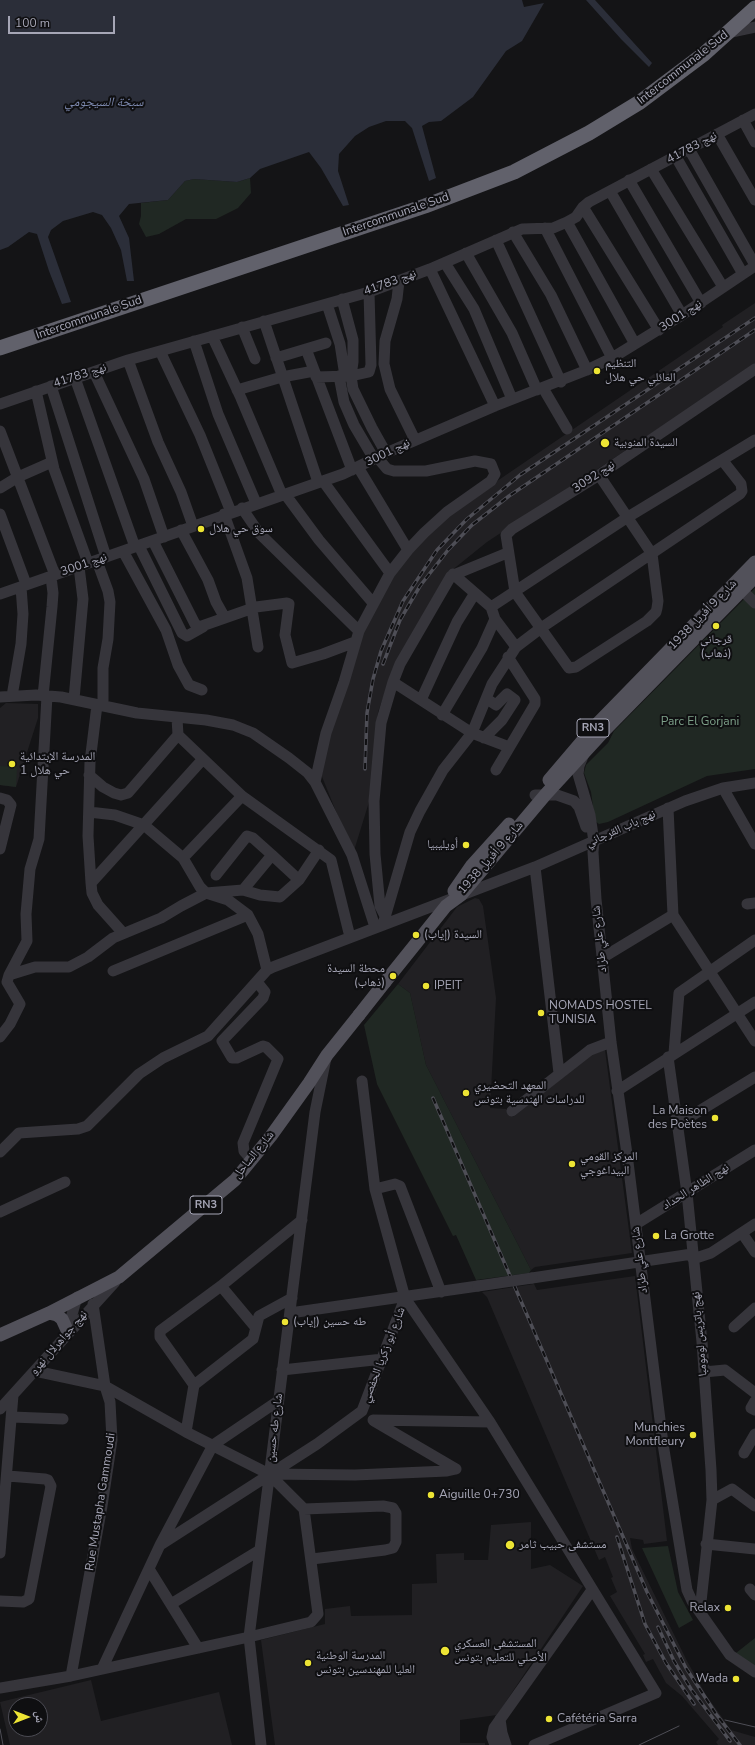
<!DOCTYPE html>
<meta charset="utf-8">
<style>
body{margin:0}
#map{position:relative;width:755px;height:1745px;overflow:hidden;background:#141416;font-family:"Nunito Sans","Noto Naskh Arabic",sans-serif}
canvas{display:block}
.north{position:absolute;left:8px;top:1697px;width:40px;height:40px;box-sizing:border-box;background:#0f0f11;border:1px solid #4b4b53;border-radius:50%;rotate:90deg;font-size:11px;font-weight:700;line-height:16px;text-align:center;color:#a6a6b6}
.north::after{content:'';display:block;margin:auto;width:14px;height:18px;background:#ede434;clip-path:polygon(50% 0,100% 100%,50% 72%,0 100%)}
.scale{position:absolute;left:8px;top:16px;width:107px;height:18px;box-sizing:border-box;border:2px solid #a6a6b6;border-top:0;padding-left:5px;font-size:12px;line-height:14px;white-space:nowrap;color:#a6a6b6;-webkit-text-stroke:3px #0f0f11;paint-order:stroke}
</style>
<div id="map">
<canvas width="755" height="1745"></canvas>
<div class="north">ش</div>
<div class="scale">100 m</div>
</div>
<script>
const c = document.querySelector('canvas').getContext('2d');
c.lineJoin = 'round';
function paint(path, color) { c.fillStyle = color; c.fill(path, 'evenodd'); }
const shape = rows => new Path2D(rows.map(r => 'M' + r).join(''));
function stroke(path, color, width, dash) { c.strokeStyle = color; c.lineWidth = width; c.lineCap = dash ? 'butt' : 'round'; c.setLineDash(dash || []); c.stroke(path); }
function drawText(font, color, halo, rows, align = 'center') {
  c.font = font + ' "Nunito Sans","Noto Naskh Arabic",sans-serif'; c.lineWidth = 4; c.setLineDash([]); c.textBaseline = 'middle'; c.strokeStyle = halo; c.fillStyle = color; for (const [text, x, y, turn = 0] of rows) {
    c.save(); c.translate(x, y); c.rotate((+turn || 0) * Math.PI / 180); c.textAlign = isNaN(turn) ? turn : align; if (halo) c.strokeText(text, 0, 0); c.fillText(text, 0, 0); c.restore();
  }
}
const built = shape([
 [755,303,755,365,487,542,451,571,394,668,378,712,369,802,353,854,319,769,362,633,392,577,411,551,459,507,723,327,722,325],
 [6,703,38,704,38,718,16,787,0,785,0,708],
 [475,898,479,899,483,906,496,998,490,1108,506,1109,513,1117,592,1054,605,1050,632,1253,535,1267,531,1270,426,1065,410,993,398,984,457,907],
 [635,1276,667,1541,644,1544,643,1540,630,1538,632,1549,687,1661,706,1695,731,1730,755,1737,755,1745,718,1745,716,1742,719,1739,682,1696,666,1683,653,1659,646,1662,643,1655,645,1654,610,1596,617,1592,611,1578,613,1577,605,1557,599,1560,487,1297,482,1292,534,1284,537,1290],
 [531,1522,531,1569,550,1565,583,1586,497,1715,460,1720,460,1743,485,1743,485,1745,275,1745,261,1640,325,1624,325,1609,350,1606,351,1616,412,1615,412,1584,437,1583,436,1554,464,1553,464,1560,488,1560,491,1525],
 [91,1680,101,1721,219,1692,232,1745,10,1745,0,1702],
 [16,1705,40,1705,40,1729,16,1729]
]);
const green = shape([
 [250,178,251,193,238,208,216,219,186,219,159,234,146,237,139,224,141,216,141,203,168,200,185,181,194,179,237,182],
 [755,588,755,769,707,776,608,822,599,824,595,821,591,792,584,773,586,765,608,743,614,731],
 [0,766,17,767,16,787,0,785],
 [398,984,410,993,426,1065,531,1270,529,1273,476,1280,456,1235,453,1236,377,1084,364,1025],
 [668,1546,678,1592,693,1620,679,1628,642,1548],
 [755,1638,755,1668,736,1653]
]);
const water = shape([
 [0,0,522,0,524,7,544,3,522,41,506,51,473,97,441,121,429,122,422,126,436,178,429,181,412,128,405,121,386,121,369,127,355,136,339,154,338,171,349,205,343,206,321,168,309,152,260,169,250,178,237,182,194,179,185,181,168,200,129,204,119,216,129,238,134,281,127,281,121,250,111,228,102,215,93,212,63,221,51,230,48,237,71,302,62,304,49,271,37,234,29,232,8,247,0,250],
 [586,0,595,0,652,63,649,67,621,39]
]);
const minor = shape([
 [728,33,755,27],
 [743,120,755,142],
 [717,134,755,200],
 [689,149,755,265],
 [676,157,743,274],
 [651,169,723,287],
 [629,180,701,303],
 [610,191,682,315],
 [583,207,659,330],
 [567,222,635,344],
 [545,228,612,358],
 [513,232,551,295,587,370],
 [496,240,561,382],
 [466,253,512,333,537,390],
 [445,263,474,309,512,399],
 [430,269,495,406],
 [399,281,397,299,385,341,384,364,390,389,415,440],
 [342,299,353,340,353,362,351,376,353,389,372,428,386,453],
 [327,304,340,344,345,376],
 [264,321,318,482],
 [242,327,255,359],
 [212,336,241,398,282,495],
 [194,341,218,414,256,503],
 [306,349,352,470],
 [160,351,200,435,231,512],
 [276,358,326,343],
 [128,360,158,442,181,492,193,526],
 [94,372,144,479,164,537],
 [339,376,344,402,354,425,374,459],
 [316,377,351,376,369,372,371,365,369,292],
 [75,378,135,547],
 [51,386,106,557],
 [543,388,567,429],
 [237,390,282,377,314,371],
 [36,391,54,469,88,563],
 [0,404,128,360,369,292,430,269,522,229,553,228,567,222,576,217,583,207,589,202,755,114],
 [0,431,55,575],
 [358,467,408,550],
 [599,475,652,554,658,601,657,608,656,612,647,621,576,667,569,668,515,592,506,535,512,529,599,475,755,369],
 [323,481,390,573],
 [0,488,18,477,52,462],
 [285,494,319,540,373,603],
 [242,508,259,533,359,631],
 [0,514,26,584],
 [224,514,247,578,258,647],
 [181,530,208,580,216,602,225,618],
 [153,541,195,624,199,627,256,607,287,603,289,604,285,635,292,663,323,654,355,642],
 [139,546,182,633,187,636,203,627],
 [123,551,166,630,178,665,189,685,202,690],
 [97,561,108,591,110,602,108,639,103,668,103,706],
 [453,574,491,607,495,619,516,647],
 [742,590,755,603],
 [0,594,343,474,386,453,495,406,587,370,612,358,682,315,755,266],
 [491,607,628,517,755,440],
 [393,682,472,733,509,747],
 [12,696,21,644,23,614,21,587],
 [43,696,52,607,53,593,51,577],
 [0,697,36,695,61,697,137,713,206,720,233,725,253,733,289,758,308,773,315,782,352,855,375,927],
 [74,699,83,599,79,567],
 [421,700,457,622,475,593],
 [97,705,90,762,88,836,91,883,92,893,98,905,123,933],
 [442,715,482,648,495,619],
 [178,735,242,796,331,860,350,937],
 [484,738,502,720,515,700,507,694,496,705,487,699],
 [584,754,579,766,578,774,590,815,594,842,593,852,596,899,611,1042,627,1154,663,1444,684,1572,687,1590,692,1601,730,1655,755,1672],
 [496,770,535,704,535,699,508,657],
 [89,775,103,787,114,793,121,795,128,793,178,735,177,718],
 [315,782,326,733,344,682,359,631,390,573,408,550,424,533,447,512,491,481,495,474,491,464,475,461,426,471,394,471,387,469,377,457],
 [723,788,755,844],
 [535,795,557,795,574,801,579,807,586,827],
 [0,798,7,800,11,805,0,849],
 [668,808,673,915,755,1041],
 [89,812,115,815,144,825,183,858,200,887,206,893,228,900,248,915,258,934,267,970],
 [183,858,242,796],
 [535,867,559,1073],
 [216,875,247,836,253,838,272,855],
 [91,883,203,759],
 [243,890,272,855,299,880],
 [747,904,755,903],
 [385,916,380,906,375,854,374,801,381,723,393,682,400,664,451,576,507,553],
 [383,924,410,832,420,811,443,770,472,733,492,684,516,647,541,628,740,494,742,491,741,484,723,461],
 [602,958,673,915],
 [113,971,248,915],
 [9,975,27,941,26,914,30,869,39,839,47,696],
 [0,1037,10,1024,20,1004,7,982,9,975,35,967,69,967,88,957,113,938,161,918,181,906,206,893,243,890,260,895,280,897,299,880,319,850],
 [674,1053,679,993,755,940],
 [668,1057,687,1193,702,1342,711,1470,712,1500,700,1611],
 [362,1081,375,1189,405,1298,490,1422,656,1693,534,1745],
 [617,1091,755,1002],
 [512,1111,590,1050,611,1042],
 [678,1124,755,1077],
 [0,1152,19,1133,78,1129,87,1126,139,1074,163,1058,208,1036,267,970,273,967,535,867,685,801,723,788,755,783],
 [252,1160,244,1151,243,1143,278,1059,266,1047,263,1046,237,1058,232,1058,222,1041,263,998,265,992,257,982],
 [375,1189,395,1184,400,1186,441,1292],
 [0,1212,65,1182],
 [636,1224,755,1150],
 [742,1233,755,1252],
 [693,1259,711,1253,755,1224],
 [532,1278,692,1254],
 [221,1286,256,1328],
 [290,1313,478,1286],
 [734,1327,755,1308],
 [67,1332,77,1297],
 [282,1370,383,1359],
 [704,1372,725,1370,755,1393],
 [194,1385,253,1339,259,1316,292,1298],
 [755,1401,751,1408,755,1410],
 [0,1409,115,1282],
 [12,1417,63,1419],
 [373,1420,490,1422],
 [374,1421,456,1469],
 [186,1432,194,1385,160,1337,160,1331,221,1286,302,1220],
 [744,1453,755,1434],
 [269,1474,355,1475,447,1471,456,1469],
 [712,1500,732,1489,755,1506],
 [304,1509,383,1506,393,1508,396,1513,396,1542,393,1548,385,1550,312,1559],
 [706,1544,755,1549],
 [160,1545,317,1444,362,1411,405,1298],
 [0,1553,13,1395],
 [149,1569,198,1648],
 [750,1589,755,1595],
 [0,1601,23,1602,29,1599,51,1486,48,1480,45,1479,8,1476],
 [171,1604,260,1550],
 [102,1669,160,1545,213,1445,278,1401],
 [71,1676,102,1506,112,1440,110,1402,105,1386,93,1304],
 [0,1688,71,1676,249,1637,311,1622,318,1614,304,1509,269,1474,186,1432,105,1386,35,1371],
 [500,1719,502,1733,506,1745],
 [261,1745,249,1637,315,1112,326,1058],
 [495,1745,492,1737,494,1728,592,1590]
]);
const major = shape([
 [549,780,595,726,755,562],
 [454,891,472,865,509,824],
 [385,982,446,906,461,895,546,794,604,731,755,577],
 [49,1313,57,1315,62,1319,67,1330],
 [0,1335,49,1313,119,1277,235,1180,271,1136,309,1083,327,1055,359,1015]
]);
const highway = shape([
 [0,348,425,206,514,172,589,133,640,102,704,54,755,8]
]);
const tram = shape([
 [725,1720,755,1727],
 [0,1729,3,1745],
 [639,1745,679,1726]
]);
const rail = shape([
 [383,664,400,620,420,586,448,550,472,525,509,496,755,330],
 [365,769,367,713,373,679,381,651,403,601,437,550,467,519,520,475,755,318],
 [433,1098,647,1592,686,1668,716,1714,740,1745],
 [617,1537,645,1624,666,1663,694,1704],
 [658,1627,674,1661,691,1689,730,1741]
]);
const minorBridge = shape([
 [478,1286,532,1278]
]);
const majorBridge = shape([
 [359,1015,385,982]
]);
const markers = [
 [597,371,4,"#ede434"],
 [605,443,5,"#ede434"],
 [201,529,4,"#ede434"],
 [716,626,4,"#ede434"],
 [12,764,4,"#ede434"],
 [466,845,4,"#ede434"],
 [416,935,4,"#ede434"],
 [393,976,4,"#ede434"],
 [426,986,4,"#ede434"],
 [541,1013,4,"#ede434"],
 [466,1093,4,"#ede434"],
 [715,1118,4,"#ede434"],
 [572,1164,4,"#ede434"],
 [656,1236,4,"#ede434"],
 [285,1322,4,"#ede434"],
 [693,1435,4,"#ede434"],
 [431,1495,4,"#ede434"],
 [510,1545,5,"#ede434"],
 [728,1608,4,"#ede434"],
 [445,1651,5,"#ede434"],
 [308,1663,4,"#ede434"],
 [736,1679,4,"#ede434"],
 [549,1719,4,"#ede434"]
];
const shields = [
 [593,728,32],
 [206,1205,32]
];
const shieldNames = [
 ["RN3",593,728],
 ["RN3",206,1205]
];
const streetNames = [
 ["Intercommunale Sud",683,68,-38],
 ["نهج 41783",692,148,-28],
 ["Intercommunale Sud",396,215,-19],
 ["نهج 41783",390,283,-20],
 ["نهج 3001",681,316,-33],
 ["Intercommunale Sud",89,318,-19],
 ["نهج 41783",80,376,-18],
 ["نهج 3001",388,453,-26],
 ["نهج 3092",594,477,-33],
 ["نهج 3001",84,565,-19],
 ["شارع 9 أفريل 1938",703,615,-46],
 ["نهج باب القرجاني",621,829,-24],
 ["شارع 9 أفريل 1938",491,858,-49],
 ["شارع علي طراد",600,939,-96],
 ["شارع الساحل",254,1155,-51],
 ["نهج الطاهر الحداد",696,1187,-32],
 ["شارع علي طراد",640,1260,-97],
 ["نهج باتريس لومومبا",700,1334,-95],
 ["نهج جواهرلال نهرو",59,1343,-49],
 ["شارع أبو زكريا الحفصي",384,1355,-69],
 ["شارع طه حسين",275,1428,-83],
 ["Rue Mustapha Gammoudi",101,1502,-81]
];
const poiNames = [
 ["التنظيم",605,364],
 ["العائلي حي هلال",605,378],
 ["السيدة المنوبية",614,443],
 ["سوق حي هلال",209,529],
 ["قرجاني",716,640,"center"],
 ["(ذهاب)",716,654,"center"],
 ["المدرسة الإبتدائية",20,757],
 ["حي هلال 1",20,771],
 ["أويليبيا",458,845,"right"],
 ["السيدة (إياب)",424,935],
 ["محطة السيدة",385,969,"right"],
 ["(ذهاب)",385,983,"right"],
 ["IPEIT",434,986],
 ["NOMADS HOSTEL",549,1006],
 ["TUNISIA",549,1020],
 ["المعهد التحضيري",474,1086],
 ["للدراسات الهندسية بتونس",474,1100],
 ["La Maison",707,1111,"right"],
 ["des Poètes",707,1125,"right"],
 ["المركز القومي",580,1157],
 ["البيداغوجي",580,1171],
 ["La Grotte",664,1236],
 ["طه حسين (إياب)",293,1322],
 ["Munchies",685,1428,"right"],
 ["Montfleury",685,1442,"right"],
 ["Aiguille 0+730",439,1495],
 ["مستشفى حبيب ثامر",519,1545],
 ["Relax",720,1608,"right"],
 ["المستشفى العسكري",454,1644],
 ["الأصلي للتعليم بتونس",454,1658],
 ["المدرسة الوطنية",316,1656],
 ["العليا للمهندسين بتونس",316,1670],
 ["Wada",728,1679,"right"],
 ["Cafétéria Sarra",557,1719]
];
const parkNames = [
 ["Parc El Gorjani",700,722]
];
const waterNames = [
 ["سبخة السيجومي",104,103]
];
paint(built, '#212023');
paint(green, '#202823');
paint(water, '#2b2e39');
stroke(minor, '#36353b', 11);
stroke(major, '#52515a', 13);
stroke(highway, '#61616b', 15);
stroke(tram, '#4e4e56', 1);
stroke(rail, '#4e4e56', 3.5);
stroke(rail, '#0f0f11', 2, [6]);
stroke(minorBridge, '#36353b', 11);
stroke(majorBridge, '#52515a', 13);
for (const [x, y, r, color] of markers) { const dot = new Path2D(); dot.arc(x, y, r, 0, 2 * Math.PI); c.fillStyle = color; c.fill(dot); stroke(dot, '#0f0f11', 1.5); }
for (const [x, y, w] of shields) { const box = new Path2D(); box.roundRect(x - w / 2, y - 9, w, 18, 3); c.fillStyle = '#0f0f11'; c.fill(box); stroke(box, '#a6a6b6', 1); }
drawText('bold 11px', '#a6a6b6', null, shieldNames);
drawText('12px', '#a6a6b6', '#0f0f11', streetNames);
drawText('12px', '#a6a6b6', '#0f0f11', poiNames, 'left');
drawText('12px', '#7da089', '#0f0f11', parkNames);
drawText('italic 13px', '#7e8ab0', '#0f0f11', waterNames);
</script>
